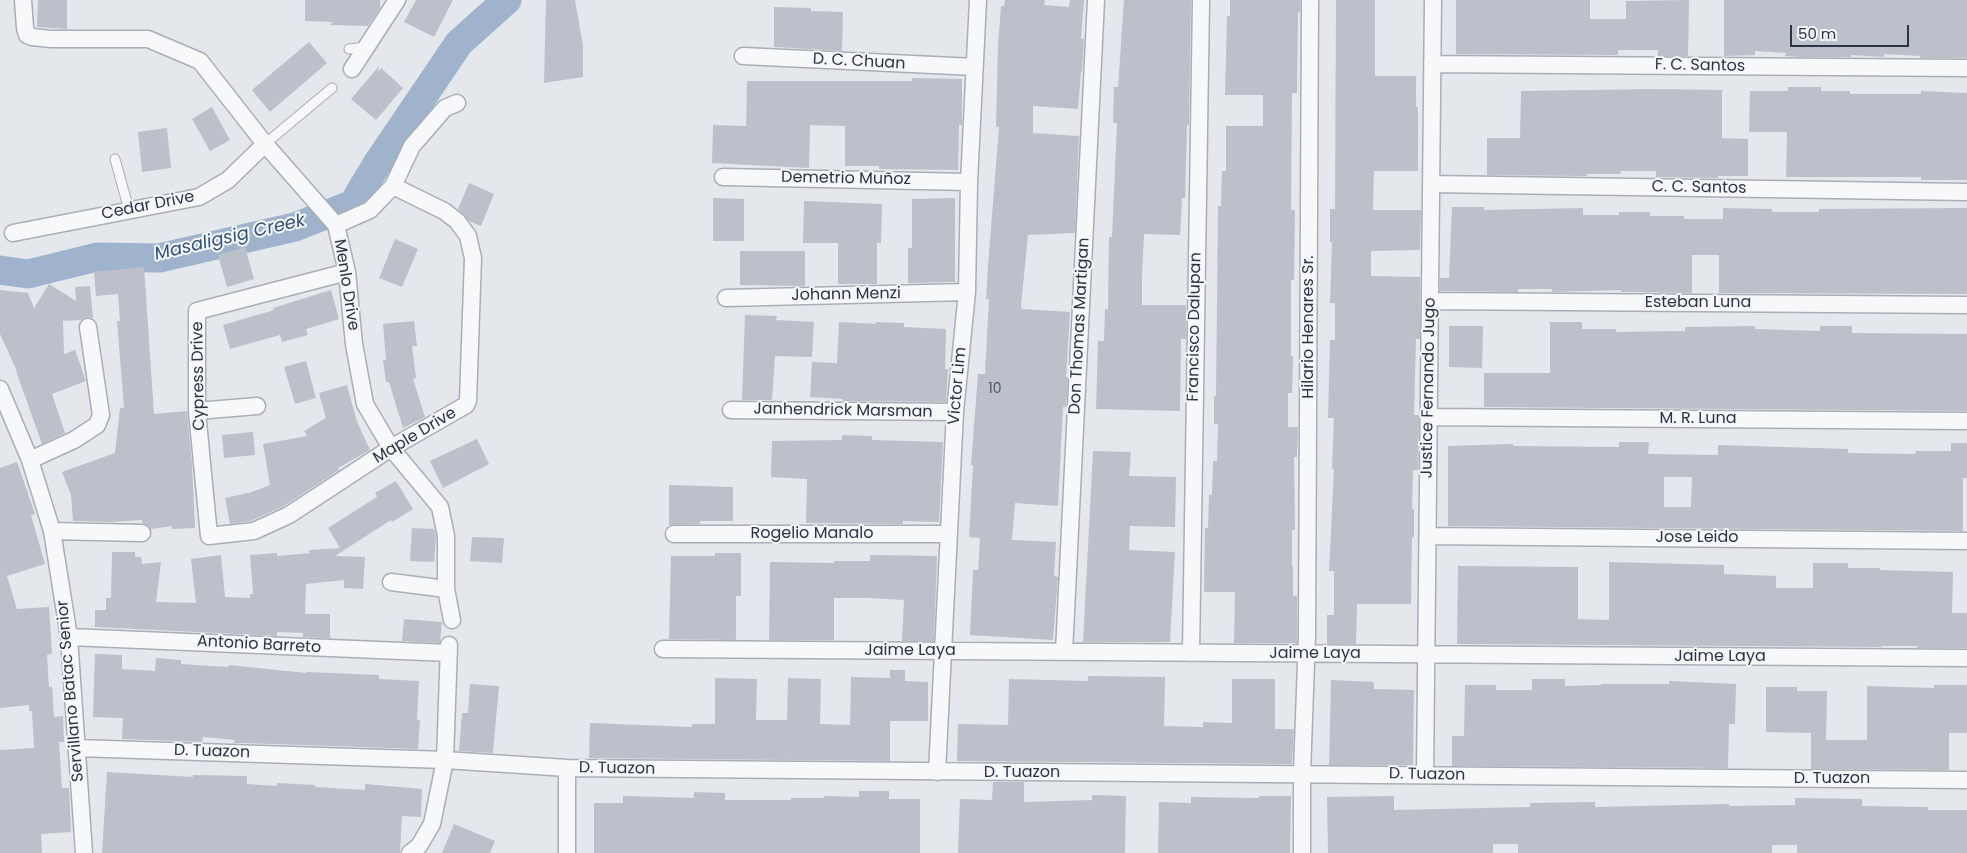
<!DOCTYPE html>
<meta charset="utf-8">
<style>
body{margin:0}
#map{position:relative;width:1967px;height:853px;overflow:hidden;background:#e4e7ec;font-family:Poppins,sans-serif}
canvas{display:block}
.scale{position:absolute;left:1790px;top:25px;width:119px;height:22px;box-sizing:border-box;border:2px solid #2b3445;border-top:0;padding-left:6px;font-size:15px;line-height:18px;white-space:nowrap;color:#2b3445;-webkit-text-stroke:4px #f4f6f9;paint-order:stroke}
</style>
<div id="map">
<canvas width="1967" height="853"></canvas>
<div class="scale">50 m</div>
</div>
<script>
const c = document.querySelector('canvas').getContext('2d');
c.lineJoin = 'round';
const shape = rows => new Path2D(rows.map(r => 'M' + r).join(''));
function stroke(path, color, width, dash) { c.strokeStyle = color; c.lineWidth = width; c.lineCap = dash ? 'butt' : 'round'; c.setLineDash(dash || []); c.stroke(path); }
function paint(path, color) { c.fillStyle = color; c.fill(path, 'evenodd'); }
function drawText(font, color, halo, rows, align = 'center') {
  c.font = font + ' Poppins,sans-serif'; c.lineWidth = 4; c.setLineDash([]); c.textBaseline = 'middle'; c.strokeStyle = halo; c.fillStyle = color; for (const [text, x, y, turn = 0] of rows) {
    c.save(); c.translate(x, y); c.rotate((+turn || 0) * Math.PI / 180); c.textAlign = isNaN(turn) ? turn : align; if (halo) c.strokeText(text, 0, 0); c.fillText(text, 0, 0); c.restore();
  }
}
const river = shape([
 [0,270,28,274,97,257,159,258,295,227,353,204,377,164,459,43,507,0]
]);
const building = shape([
 [38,0,67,0,67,29,37,27],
 [305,0,380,0,380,8,368,26,329,25,333,22,305,21],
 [416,0,453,0,434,37,404,22],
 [546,0,575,0,583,46,583,77,544,83],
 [1005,0,1045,0,1044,5,1069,7,1070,0,1084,0,1081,39,1084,39,1082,72,1081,72,1078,109,1033,106,1033,133,1079,136,1075,233,1028,235,1021,306,1022,309,1070,312,1066,377,1068,377,1066,407,1063,407,1058,506,1015,503,1012,540,1056,542,1054,576,1058,577,1053,640,970,635,973,570,978,570,980,538,969,537,973,465,971,465,978,374,985,374,989,299,986,299,988,266,999,127,996,127,998,46,1001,6,1004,6],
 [1124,0,1191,0,1189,125,1187,125,1185,198,1182,198,1180,235,1144,234,1142,276,1142,305,1186,305,1186,339,1181,339,1180,411,1096,409,1098,341,1104,341,1105,309,1108,309,1109,237,1112,237,1117,123,1113,123,1114,87,1118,87],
 [1230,0,1300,0,1300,12,1298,12,1297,93,1292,93,1291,210,1295,210,1294,280,1291,280,1291,356,1293,356,1292,393,1288,393,1288,427,1298,427,1297,457,1294,457,1295,530,1292,530,1292,566,1293,566,1293,596,1297,596,1297,643,1234,643,1235,592,1204,592,1205,528,1208,528,1209,495,1212,495,1213,461,1217,461,1218,424,1214,424,1214,396,1216,396,1218,206,1221,206,1222,171,1226,171,1226,126,1263,126,1263,95,1225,95,1227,16,1230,16],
 [1336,0,1375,0,1375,76,1416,76,1416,107,1418,107,1418,171,1374,171,1373,210,1421,210,1420,250,1371,251,1371,276,1420,277,1420,339,1416,339,1414,415,1419,415,1418,470,1413,470,1412,509,1414,509,1414,537,1412,537,1411,604,1357,604,1356,644,1327,644,1327,615,1334,615,1334,571,1329,571,1334,469,1332,469,1334,418,1328,418,1330,340,1335,340,1335,303,1330,303,1332,242,1330,242,1330,209,1335,209],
 [1456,0,1590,0,1590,19,1626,19,1626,1,1689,0,1688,56,1658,56,1658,50,1618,50,1618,55,1456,54],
 [1724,0,1967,0,1967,58,1920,58,1920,56,1884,54,1884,57,1851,55,1851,57,1800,57,1785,56,1786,53,1755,51,1755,55,1724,56],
 [774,7,811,8,811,11,843,12,842,51,774,47],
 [309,42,327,63,270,112,252,90],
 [379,66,378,72,381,68,403,88,376,120,351,99],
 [912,78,962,79,962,125,959,125,958,170,879,169,879,166,845,166,845,126,810,125,809,168,712,163,713,125,746,126,747,81,912,81],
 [1788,87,1821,87,1821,91,1850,91,1850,94,1921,94,1921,91,1967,93,1967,180,1921,180,1921,177,1786,177,1787,132,1749,132,1750,91,1788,91],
 [1655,89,1722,90,1722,138,1748,139,1748,176,1718,176,1718,178,1656,177,1656,171,1621,171,1620,174,1587,174,1587,176,1487,175,1487,138,1520,138,1521,91],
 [212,107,230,140,210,151,192,119],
 [167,128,171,168,142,172,138,132],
 [469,183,494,194,481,226,469,221,458,209],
 [713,198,744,199,744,241,713,241],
 [955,198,955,282,908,283,908,248,912,248,912,199],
 [804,201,882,204,881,243,877,243,877,284,838,284,838,243,803,243],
 [1452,207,1484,207,1484,210,1583,208,1583,215,1619,215,1619,212,1650,212,1650,216,1684,216,1684,219,1723,219,1723,208,1772,209,1772,212,1819,212,1819,209,1967,208,1967,294,1719,293,1719,255,1692,255,1692,293,1621,292,1621,290,1552,292,1552,289,1518,289,1518,292,1440,291,1440,278,1449,278],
 [395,239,418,249,402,287,379,278],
 [245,247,254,279,227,287,218,255],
 [740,251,805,251,805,286,740,285],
 [144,267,154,414,187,411,192,464,195,528,172,529,172,526,151,529,143,523,142,520,110,522,73,521,71,495,62,472,115,453,120,408,124,408,117,321,120,321,118,294,96,296,94,272],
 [49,284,76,301,75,287,90,286,93,318,87,317,81,320,63,321,64,354,75,350,86,381,52,394,65,433,42,444,16,371,17,371,0,334,0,290,28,293,34,308],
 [331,290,339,319,306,329,308,335,282,342,280,335,230,349,223,325,274,310,273,308],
 [745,315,777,316,776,320,814,322,812,357,775,356,772,400,742,400],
 [414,321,417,346,412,346,416,378,413,379,425,417,403,428,389,382,386,382,383,360,386,360,383,324],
 [839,322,876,324,876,322,904,323,904,327,946,329,945,369,948,369,946,402,843,401,843,399,810,397,812,362,837,363],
 [1550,322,1582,322,1582,329,1616,329,1616,332,1685,331,1685,327,1755,326,1755,329,1820,331,1820,326,1852,326,1852,333,1967,334,1967,411,1484,407,1484,373,1550,373],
 [1449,326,1483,326,1482,368,1449,367],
 [306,361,316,398,295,404,284,367],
 [347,385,357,422,370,450,338,468,339,470,284,506,251,521,230,524,225,498,252,492,270,485,263,444,307,436,304,431,326,418,319,393],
 [253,432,255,455,224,458,222,435],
 [842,435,872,436,872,440,943,442,939,522,903,521,903,524,806,523,807,479,771,477,772,441,842,440],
 [477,439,489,464,443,488,430,461],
 [1619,442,1649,442,1648,454,1718,455,1718,445,1848,449,1848,453,1915,454,1916,451,1951,451,1951,443,1967,443,1967,478,1963,478,1963,531,1448,526,1448,446,1513,444,1513,446,1619,447],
 [1664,477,1692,477,1691,507,1664,507],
 [1093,451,1131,452,1129,476,1176,477,1175,527,1130,526,1129,550,1175,552,1170,642,1083,642],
 [17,462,35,514,31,515,45,564,7,576,17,609,49,607,52,654,47,655,49,687,52,687,54,717,63,716,64,742,59,742,62,788,69,788,71,832,41,834,42,853,0,853,0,750,34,748,32,711,29,711,29,705,0,708,0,468],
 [396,481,413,509,392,522,391,520,335,556,365,557,363,589,344,588,344,580,306,584,305,614,330,614,330,638,303,637,303,633,277,632,277,636,95,627,95,610,106,610,106,598,111,598,112,552,135,552,135,557,141,557,142,564,161,562,156,602,196,603,191,559,221,555,225,597,250,598,250,594,253,594,250,555,277,553,277,556,310,553,309,550,340,548,328,528,377,497,375,493],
 [669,485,733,487,733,521,700,521,700,524,669,525],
 [412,528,434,529,436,536,434,562,410,561],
 [472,537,504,538,502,563,470,561],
 [715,553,741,553,741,596,736,596,736,640,669,639,671,556,715,556],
 [870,555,937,556,934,641,902,641,904,600,869,598,834,598,834,640,769,640,770,562,834,563,834,561,870,561],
 [1609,562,1724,565,1724,574,1776,576,1776,588,1813,588,1813,563,1848,563,1848,568,1880,568,1880,570,1953,572,1952,613,1967,613,1967,648,1917,648,1917,646,1882,646,1882,647,1457,644,1458,566,1578,567,1578,619,1609,620],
 [404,619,442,622,440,643,402,641],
 [95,654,122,655,122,669,155,671,156,658,181,660,181,664,228,667,229,665,306,673,306,672,379,675,379,679,419,681,417,720,420,720,418,749,243,743,234,743,235,740,203,737,202,742,122,739,123,718,93,717],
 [890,670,905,670,905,681,928,682,928,721,890,721,890,761,589,758,590,723,692,727,692,724,715,724,715,678,757,679,756,720,787,720,788,678,821,679,820,724,850,725,851,677,890,678],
 [1088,676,1165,677,1164,726,1203,727,1203,722,1232,723,1232,679,1275,679,1275,729,1294,729,1292,764,957,761,958,724,1008,725,1009,679,1088,681],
 [1532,679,1565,679,1565,686,1601,685,1601,684,1669,684,1669,681,1736,684,1735,724,1729,724,1728,768,1452,766,1452,736,1464,736,1465,685,1496,685,1496,690,1532,690],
 [1331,680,1374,682,1374,689,1414,690,1413,765,1329,765],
 [470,684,499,686,493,753,459,751,462,713,468,713],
 [1934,685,1967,685,1967,733,1949,733,1949,770,1811,769,1811,733,1766,732,1766,687,1797,687,1797,691,1827,691,1826,740,1867,740,1867,686,1934,688],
 [107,772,193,777,193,775,247,776,247,784,277,786,277,783,315,785,315,787,365,790,365,784,422,789,421,817,402,816,400,853,102,853],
 [993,782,1024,782,1024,802,1092,800,1092,795,1126,796,1125,853,958,853,960,799,992,800],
 [859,791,889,791,889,799,920,799,920,853,594,853,594,803,623,803,623,796,694,798,694,792,725,793,725,800,791,800,791,798,824,798,824,796,859,797],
 [1259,796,1291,796,1290,853,1158,853,1159,802,1191,803,1191,797,1259,798],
 [1394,796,1394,810,1530,807,1530,803,1595,802,1595,807,1729,804,1729,806,1795,805,1795,798,1862,799,1862,806,1928,807,1928,810,1967,810,1967,853,1797,853,1797,845,1772,845,1772,853,1518,853,1518,844,1493,844,1493,853,1328,853,1327,797],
 [454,824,495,841,490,853,442,853]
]);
const lane = shape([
 [349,49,366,47],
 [265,144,332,88],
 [115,159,129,210]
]);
const street = shape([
 [23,0,25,28,27,35,32,37,51,39,148,39,200,61,265,144,336,225,347,272,354,344,365,404,391,448,440,507,446,536,446,589,452,620],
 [743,56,975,67],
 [1432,64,1967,68],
 [352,69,397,0],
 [723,177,969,182],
 [1431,184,1967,192],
 [336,225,370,210,393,186,412,146,445,108,457,103],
 [13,233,199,197,228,180,265,144],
 [347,272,197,311,197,411,209,536,254,531,289,515,391,448,466,405,468,401,473,258,468,236,457,221,444,211,393,186],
 [726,298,967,292],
 [1430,301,1967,305],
 [0,389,30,460,52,531,69,637,84,853],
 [731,410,955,412],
 [197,411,257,406],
 [1429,417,1967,421],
 [30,460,74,440,97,425,101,415,88,327],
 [52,531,142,533],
 [674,534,949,534],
 [1428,536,1967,541],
 [391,582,446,589],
 [69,637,449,653],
 [663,649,1967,658],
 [1064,652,1096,0],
 [1191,653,1201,0],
 [77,748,445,760,567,768,1967,780],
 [937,772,955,412,967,292,969,182,978,0],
 [1425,775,1433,0],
 [410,853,419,846,432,824,445,760,449,645],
 [567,853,567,768],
 [1302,853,1302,773,1307,635,1310,0]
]);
const numberNames = [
 ["10",995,389]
];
const streetNames = [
 ["D. C. Chuan",859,62,3],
 ["F. C. Santos",1700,66,1],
 ["Demetrio Muñoz",846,179,1],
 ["C. C. Santos",1699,188,1],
 ["Cedar Drive",148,206,-11],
 ["Menlo Drive",346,285,81],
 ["Johann Menzi",846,295,-1],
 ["Esteban Luna",1698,303],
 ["Don Thomas Martigan",1080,326,-87],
 ["Francisco Dalupan",1195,327,-89],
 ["Hilario Henares Sr.",1309,327,-90],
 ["Cypress Drive",199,376,-91],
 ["Victor Lim",958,386,-85],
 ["Justice Fernando Jugo",1429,388,-89],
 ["Janhendrick Marsman",843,411,1],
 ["M. R. Luna",1698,419],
 ["Maple Drive",415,436,-31],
 ["Rogelio Manalo",812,534],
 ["Jose Leido",1697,538],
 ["Antonio Barreto",259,645,3],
 ["Jaime Laya",910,651],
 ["Jaime Laya",1315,654],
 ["Jaime Laya",1720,657],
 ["Servillano Batac Senior",71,691,-95],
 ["D. Tuazon",212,752,2],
 ["D. Tuazon",617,769,1],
 ["D. Tuazon",1022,773],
 ["D. Tuazon",1427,775,1],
 ["D. Tuazon",1832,779]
];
const waterNames = [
 ["Masaligsig Creek",230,238,-13]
];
stroke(river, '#9fb4cc', 29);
paint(building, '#bbc0ca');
stroke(lane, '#a9aeb7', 11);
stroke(street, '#a9aeb7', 19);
stroke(lane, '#f7f8fa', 9);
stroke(street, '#f7f8fa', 16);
drawText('14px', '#4f5766', null, numberNames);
drawText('16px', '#2b3445', '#f4f6f9', streetNames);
drawText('italic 18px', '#34527a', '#f4f6f9', waterNames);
</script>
